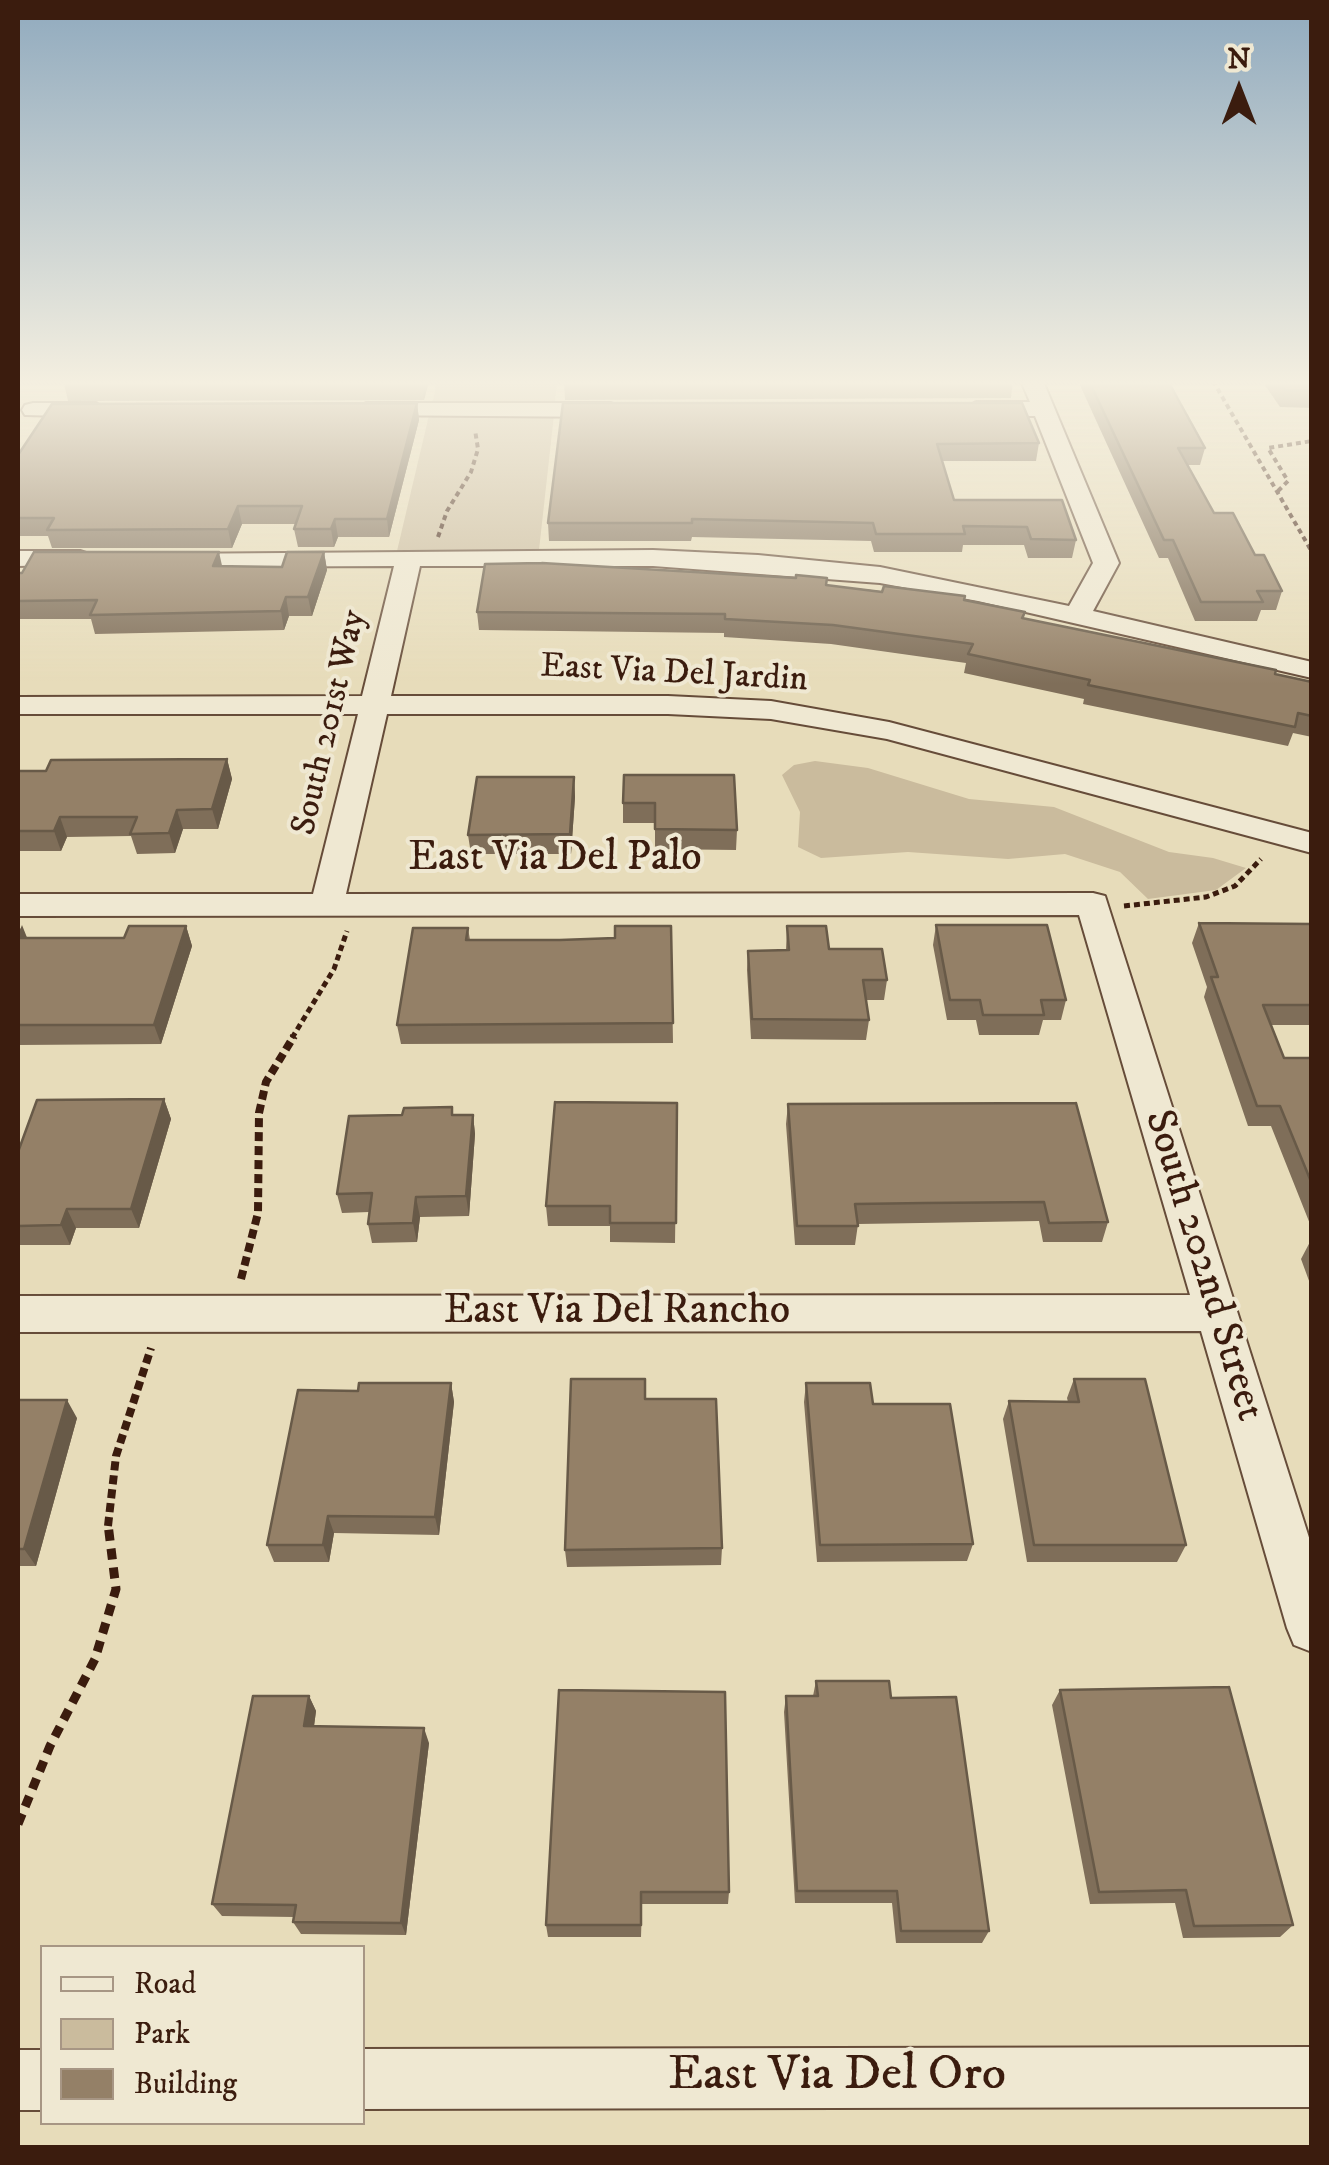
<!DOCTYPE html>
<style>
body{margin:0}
#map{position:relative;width:1329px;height:2165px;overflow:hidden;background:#e7dcba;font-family:"IM FELL DW Pica",serif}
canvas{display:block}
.frame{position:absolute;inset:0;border:20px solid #3b1c0e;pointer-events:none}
.legend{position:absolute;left:40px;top:1945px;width:325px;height:180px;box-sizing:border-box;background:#efe8d2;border:2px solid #a79684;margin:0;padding:12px 18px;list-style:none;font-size:30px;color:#3b1c0e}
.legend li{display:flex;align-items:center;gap:20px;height:50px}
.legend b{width:50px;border:2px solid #a79684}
.north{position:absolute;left:1189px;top:40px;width:100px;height:100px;-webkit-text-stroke:8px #efe8d2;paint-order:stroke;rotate:0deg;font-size:28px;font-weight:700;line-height:40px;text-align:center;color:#3b1c0e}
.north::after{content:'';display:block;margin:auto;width:35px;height:45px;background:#3b1c0e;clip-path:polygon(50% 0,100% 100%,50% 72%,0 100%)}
</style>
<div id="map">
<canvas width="1329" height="2165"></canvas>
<div class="frame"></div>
<ul class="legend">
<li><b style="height:12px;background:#efe8d2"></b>Road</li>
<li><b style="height:28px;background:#cabb9d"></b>Park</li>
<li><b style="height:28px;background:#948067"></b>Building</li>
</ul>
<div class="north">N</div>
</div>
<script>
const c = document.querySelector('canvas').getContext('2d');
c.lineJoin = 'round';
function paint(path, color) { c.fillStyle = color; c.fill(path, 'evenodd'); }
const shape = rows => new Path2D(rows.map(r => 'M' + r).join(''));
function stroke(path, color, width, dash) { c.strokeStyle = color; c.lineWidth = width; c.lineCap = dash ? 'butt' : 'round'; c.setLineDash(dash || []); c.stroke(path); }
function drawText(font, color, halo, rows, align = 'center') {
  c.font = font + ' "IM FELL DW Pica",serif'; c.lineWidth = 8; c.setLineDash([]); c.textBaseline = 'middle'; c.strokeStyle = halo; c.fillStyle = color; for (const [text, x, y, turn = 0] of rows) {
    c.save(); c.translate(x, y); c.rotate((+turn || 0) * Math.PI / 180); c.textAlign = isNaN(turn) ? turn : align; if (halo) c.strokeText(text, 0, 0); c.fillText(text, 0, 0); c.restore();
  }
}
const green = shape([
 [437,381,557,381,555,403,432,404],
 [429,415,554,415,539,550,397,551],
 [815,761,868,768,969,799,1054,807,1169,852,1213,858,1246,868,1216,890,1148,899,1120,872,1065,854,1008,859,908,852,821,858,798,847,800,812,782,775,794,765]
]);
const pathFar3 = shape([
 [1213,381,1312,552],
 [1278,491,1288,481,1268,448,1312,441],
 [438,537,447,511,471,472,478,449,475,430]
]);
const pathFar2 = shape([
 [1124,906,1206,897,1235,886,1261,859],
 [292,1038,334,969,347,931]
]);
const pathFar1 = shape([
 [241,1279,258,1213,259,1113,266,1082,294,1036],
 [108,1526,116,1456,151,1348]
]);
const path = shape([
 [18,1824,50,1746,95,1659,116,1589,108,1524]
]);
const minor = shape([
 [1021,381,1043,381,1119,563,1093,611,1312,662,1312,678,978,601,880,583,653,566,420,566,391,696,668,696,771,701,889,722,1312,833,1312,853,887,739,771,719,668,714,387,714,346,894,1093,893,1105,896,1312,1547,1312,1652,1294,1645,1287,1628,1201,1331,18,1332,18,1296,1190,1295,1079,915,18,916,18,894,313,894,358,714,18,714,18,697,362,696,394,566,170,567,161,564,157,559,161,554,653,550,758,555,880,567,1069,606,1093,563,1035,416,976,416,965,409,976,402,1030,402,1021,381],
 [33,403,96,403,107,410,96,417,25,415,22,410,25,405,33,403],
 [366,403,611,403,622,410,611,417,358,415,355,410,366,403],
 [80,551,89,554,93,559,89,564,18,566,18,551,80,551],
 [1312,2047,1312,2107,362,2109,362,2049,1312,2047],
 [18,2050,42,2050,42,2110,18,2110,18,2050]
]);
const wall = shape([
 [429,381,424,400,68,401,64,384],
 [564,381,1013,381,1011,398,565,400],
 [1078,381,1168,381,1205,448,1200,465,1187,465,1214,513,1255,555,1282,591,1276,610,1261,610,1257,621,1195,621,1168,558,1159,558],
 [1262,381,1312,381,1312,408,1280,407],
 [417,403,419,420,389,537,338,537,334,547,298,547,294,529,296,524,242,524,232,548,52,548,48,536,18,536,18,455],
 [563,403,1039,443,1036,461,942,461,954,500,1076,540,1072,558,1028,558,1024,545,963,545,962,552,874,552,871,541,692,537,691,541,549,541,548,523],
 [324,552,327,570,312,616,289,616,284,630,95,634,91,619,18,619,18,573,222,566,282,567],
 [826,585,964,600,1025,612,1024,618,1312,682,1312,737,1293,733,1288,746,1083,704,1084,699,964,673,966,663,831,644,724,637,724,633,479,630,477,612],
 [227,759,232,779,218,829,183,829,175,853,137,854,131,836,67,837,61,851,18,851,18,771,46,771],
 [734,775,737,830,736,850,655,849,655,823,623,823,623,803],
 [574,777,575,797,571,854,471,854,468,835],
 [1199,923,1312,924,1312,1025,1271,1025,1284,1058,1312,1058,1312,1229,1271,1126,1248,1126,1204,997,1207,987,1192,943],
 [18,925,27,938,124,938,186,926,192,946,161,1044,18,1045],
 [936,925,1066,1000,1061,1020,1043,1020,1039,1035,979,1035,976,1020,947,1020,933,945],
 [671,926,673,1043,401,1044,397,1025,468,928,470,940,560,940,615,938],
 [787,926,887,980,884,1000,866,1000,869,1020,866,1040,751,1039,747,970,748,951,786,950],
 [164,1099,171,1119,139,1228,76,1228,70,1245,18,1245,18,1152],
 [677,1103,675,1243,610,1242,610,1226,548,1226,546,1206],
 [788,1104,1108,1222,1102,1242,1043,1242,1039,1221,921,1223,858,1224,855,1245,795,1245,786,1124],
 [454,1115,473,1115,475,1134,469,1216,420,1217,417,1242,372,1243,368,1224,369,1212,342,1213,337,1194],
 [1311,1240,1312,1240,1312,1289,1301,1259],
 [1074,1379,1186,1545,1177,1562,1027,1562,1003,1419,1009,1401,1068,1402,1067,1398],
 [451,1383,454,1402,439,1535,334,1533,329,1562,274,1562,267,1545,358,1391],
 [806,1383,873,1404,973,1544,967,1561,817,1562,804,1402],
 [645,1399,722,1548,721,1565,567,1567,565,1550],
 [18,1400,77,1418,36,1566,18,1566],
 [816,1681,891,1698,989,1931,982,1943,896,1943,892,1903,795,1903,784,1712,786,1696,813,1696],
 [559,1690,729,1892,728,1904,642,1904,641,1937,548,1937,546,1925],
 [1060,1690,1293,1925,1280,1937,1183,1938,1175,1903,1090,1904,1052,1705],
 [309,1696,316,1711,314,1726,429,1743,406,1935,301,1934,293,1922,294,1917,222,1916,212,1904]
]);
const shadedWall = shape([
 [422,381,429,381,424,400,422,383],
 [417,403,419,420,389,537,387,519],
 [238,506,242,524,232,548,228,529],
 [335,519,338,537,334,547,331,529],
 [219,552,223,570,213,566],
 [324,552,327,570,312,616,308,597],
 [286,597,289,616,284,630,281,611],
 [227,759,232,779,218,829,212,809],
 [574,777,575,797,571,854,570,834],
 [177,810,183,829,175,853,169,833],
 [60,817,67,837,61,851,54,831],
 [22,925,30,945,18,942,18,935],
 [186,926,192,946,161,1044,154,1025],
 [164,1099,171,1119,139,1228,131,1209],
 [473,1115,475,1134,469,1216,466,1196],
 [416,1197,420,1217,417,1242,413,1223],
 [67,1209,76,1228,70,1245,61,1225],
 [451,1383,454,1402,439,1535,435,1517],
 [67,1400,77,1418,36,1566,24,1549],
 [328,1516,334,1533,329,1562,323,1545],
 [309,1696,316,1711,312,1741,304,1726],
 [424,1728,429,1743,406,1935,401,1923]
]);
const building = shape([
 [66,381,422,381,422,383,64,384,66,381],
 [564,381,1013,381,564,383,564,381],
 [1089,381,1168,381,1205,448,1178,448,1214,513,1233,513,1255,555,1264,555,1282,591,1257,591,1263,602,1201,602,1173,540,1164,540,1089,381],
 [1278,381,1312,381,1312,391,1285,390,1278,381],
 [417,403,387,519,335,519,331,529,294,529,302,506,238,506,228,529,47,530,54,518,18,518,18,455,52,404,417,403],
 [563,403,1022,403,1039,443,937,444,954,500,1062,500,1076,540,1031,539,1027,527,963,526,965,534,876,534,873,523,692,519,692,523,548,523,563,403],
 [34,552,219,552,213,566,282,567,287,552,324,552,308,597,286,597,281,611,90,615,97,600,18,601,18,573,22,573,34,552],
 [542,563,796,578,796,575,827,578,826,585,882,592,884,586,965,596,964,600,1025,612,1022,618,1276,670,1275,674,1312,682,1312,716,1298,713,1295,727,1088,685,1090,680,968,654,973,644,833,625,725,619,725,614,477,612,485,564,542,563],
 [227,759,212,809,177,810,169,833,130,834,137,817,60,817,54,831,18,831,18,771,46,771,51,760,227,759],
 [624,775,734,775,737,830,655,829,655,803,623,803,624,775],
 [477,777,574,777,570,834,468,835,477,777],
 [1199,923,1312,924,1312,1005,1263,1005,1284,1058,1312,1058,1312,1184,1280,1106,1257,1106,1211,977,1218,977,1199,923],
 [936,925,1047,925,1066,1000,1041,1000,1044,1015,983,1015,980,1000,950,1000,936,925],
 [129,926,186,926,154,1025,18,1025,18,938,124,938,129,926],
 [615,926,671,926,673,1023,397,1025,413,928,468,928,466,940,560,940,615,938,615,926],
 [787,926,826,926,829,949,882,949,887,980,863,980,869,1020,752,1019,748,951,789,950,787,926],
 [164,1099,131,1209,67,1209,61,1225,18,1226,18,1152,37,1100,164,1099],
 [555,1102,677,1103,676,1223,610,1223,610,1206,546,1206,555,1102],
 [1076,1103,1108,1222,1049,1223,1044,1202,925,1203,855,1204,858,1226,797,1226,788,1104,1076,1103],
 [452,1107,452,1115,473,1115,466,1196,416,1197,413,1223,368,1224,372,1193,337,1194,349,1116,402,1115,404,1108,452,1107],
 [571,1379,645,1379,645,1399,716,1399,722,1548,565,1550,571,1379],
 [1074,1379,1145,1379,1186,1545,1034,1545,1009,1401,1079,1402,1074,1379],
 [359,1383,451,1383,435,1517,328,1516,323,1545,267,1545,298,1390,358,1391,359,1383],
 [806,1383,870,1383,873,1404,950,1404,973,1544,820,1545,806,1383],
 [18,1400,67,1400,24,1549,18,1549,18,1400],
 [816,1681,889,1681,891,1698,956,1697,989,1931,901,1931,897,1891,797,1891,786,1696,818,1696,816,1681],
 [1229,1687,1293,1925,1194,1926,1186,1890,1099,1892,1060,1690,1229,1687],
 [559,1690,725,1692,729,1892,641,1892,641,1925,546,1925,559,1690],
 [253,1696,309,1696,304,1726,424,1728,401,1923,293,1922,296,1905,212,1904,253,1696]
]);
const farStreetnames = [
 ["East Via Del Jardin",674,675,3],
 ["South 201st Way",331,723,-77]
];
const streetNames = [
 ["East Via Del Palo",555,860],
 ["South 202nd Street",1202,1266,73],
 ["East Via Del Rancho",617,1313]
];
const nearStreetnames = [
 ["East Via Del Oro",837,2078]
];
paint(green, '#cabb9d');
stroke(minor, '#664c39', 4);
stroke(pathFar3, '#3b1c0e', 4, [5, 4]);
stroke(pathFar2, '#3b1c0e', 5, [6, 4]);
stroke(pathFar1, '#3b1c0e', 8, [9, 5]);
stroke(path, '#3b1c0e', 9, [11, 8]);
paint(minor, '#efe8d2');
paint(wall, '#7f6e59');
paint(shadedWall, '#685a48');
paint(building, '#948067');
stroke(building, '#685a48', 2.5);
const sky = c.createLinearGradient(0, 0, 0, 684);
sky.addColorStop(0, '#90aabe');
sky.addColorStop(0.56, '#f4efe0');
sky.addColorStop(1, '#f4efe000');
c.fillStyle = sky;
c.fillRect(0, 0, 1329, 684);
drawText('35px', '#3b1c0e', '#efe8d2', farStreetnames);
drawText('42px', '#3b1c0e', '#efe8d2', streetNames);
drawText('50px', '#3b1c0e', '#efe8d2', nearStreetnames);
</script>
